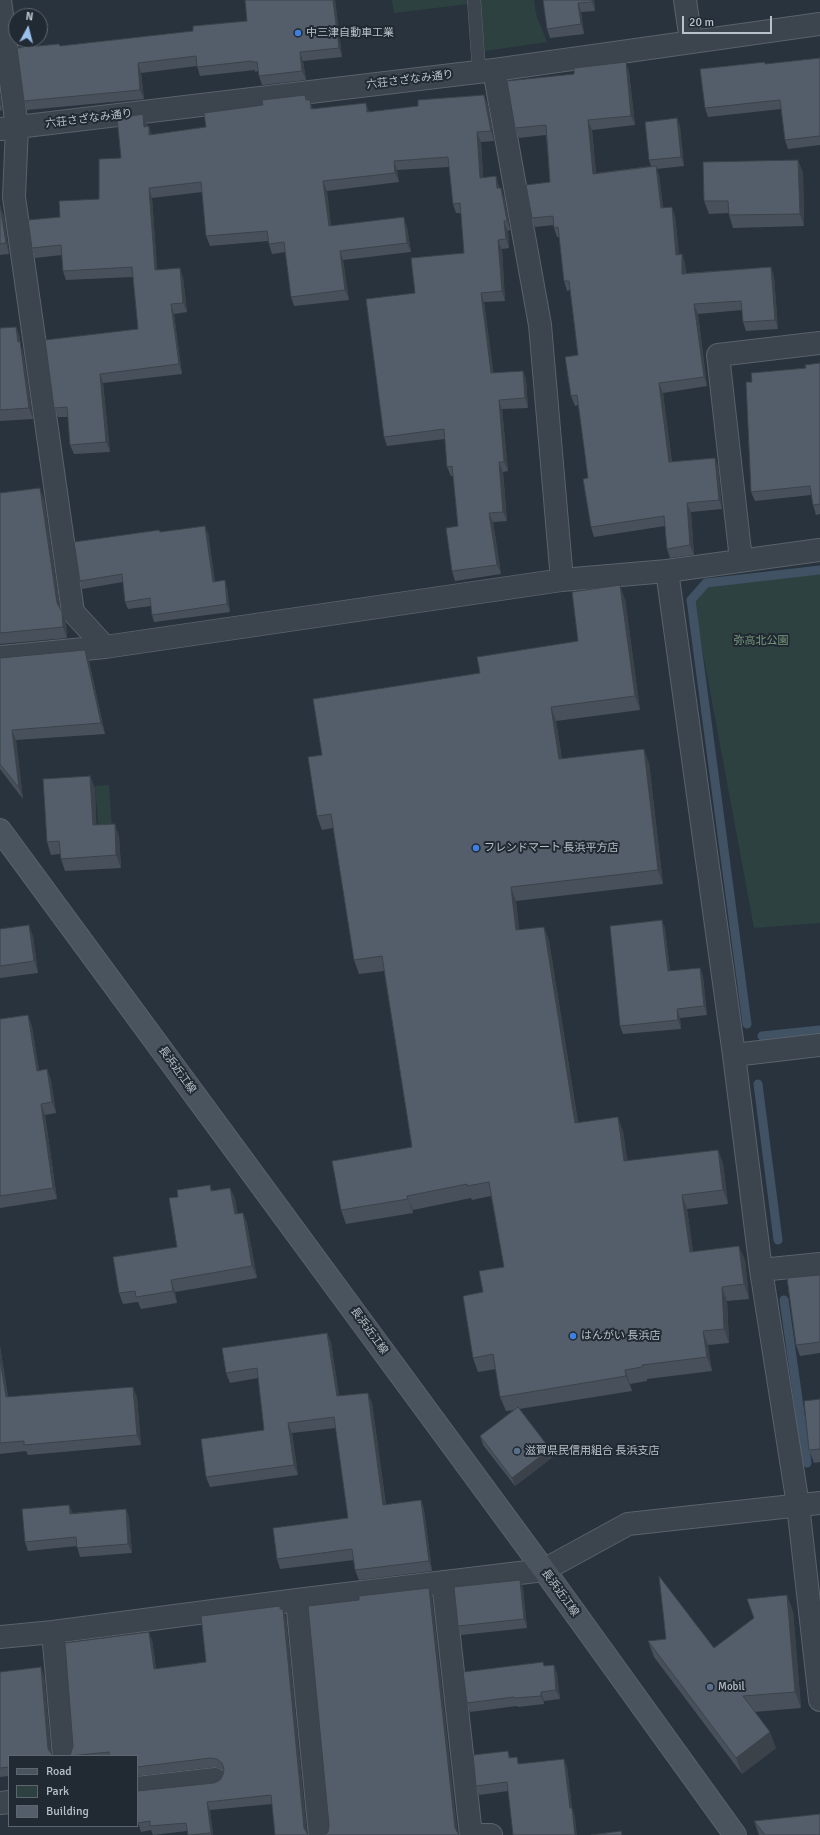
<!DOCTYPE html>
<meta charset="utf-8">
<style>
body{margin:0}
#map{position:relative;width:820px;height:1835px;overflow:hidden;background:#28333d;font-family:Signika,sans-serif}
canvas{display:block}
.legend{position:absolute;left:8px;top:1755px;width:130px;height:72px;box-sizing:border-box;background:#212932;border:1px solid #5d656e;margin:0;padding:5px 7px;list-style:none;font-size:12px;color:#b8c0c8}
.legend li{display:flex;align-items:center;gap:8px;height:20px}
.legend b{width:20px;border:1px solid #5d656e}
.north{position:absolute;left:8px;top:8px;width:40px;height:40px;box-sizing:border-box;background:#212932;border:1px solid #5d656e;border-radius:50%;rotate:7deg;font-size:11px;font-weight:700;line-height:16px;text-align:center;color:#b8c0c8}
.north::after{content:'';display:block;margin:auto;width:14px;height:18px;background:#99c1ec;clip-path:polygon(50% 0,100% 100%,50% 72%,0 100%)}
.scale{position:absolute;left:682px;top:16px;width:90px;height:18px;box-sizing:border-box;border:2px solid #b8c0c8;border-top:0;padding-left:5px;font-size:12px;line-height:14px;white-space:nowrap;color:#b8c0c8;-webkit-text-stroke:3px #212932;paint-order:stroke}
</style>
<div id="map">
<canvas width="820" height="1835"></canvas>
<ul class="legend">
<li><b style="height:5px;background:#4a545f"></b>Road</li>
<li><b style="height:11px;background:#2d4140"></b>Park</li>
<li><b style="height:11px;background:#545e6a"></b>Building</li>
</ul>
<div class="north">N</div>
<div class="scale">20 m</div>
</div>
<script>
const c = document.querySelector('canvas').getContext('2d');
c.lineJoin = 'round';
function paint(path, color) { c.fillStyle = color; c.fill(path, 'evenodd'); }
const shape = rows => new Path2D(rows.map(r => 'M' + r).join(''));
function stroke(path, color, width, dash) { c.strokeStyle = color; c.lineWidth = width; c.lineCap = dash ? 'butt' : 'round'; c.setLineDash(dash || []); c.stroke(path); }
function drawText(font, color, halo, rows, align = 'center') {
  c.font = font + ' Signika,"Noto Sans JP",sans-serif'; c.lineWidth = 4; c.setLineDash([]); c.textBaseline = 'middle'; c.strokeStyle = halo; c.fillStyle = color; for (const [text, x, y, turn = 0] of rows) {
    c.save(); c.translate(x, y); c.rotate((+turn || 0) * Math.PI / 180); c.textAlign = isNaN(turn) ? turn : align; if (halo) c.strokeText(text, 0, 0); c.fillText(text, 0, 0); c.restore();
  }
}
const green = shape([
 [392,0,468,0,469,4,394,13],
 [480,0,534,0,536,14,547,42,485,51],
 [820,574,820,923,754,928,695,610,695,603,706,586],
 [109,785,112,830,99,831,95,786]
]);
const stream = shape([
 [747,1024,691,600,706,583,820,570],
 [762,1036,820,1030],
 [758,1084,778,1240],
 [784,1300,807,1463]
]);
const service = shape([
 [474,0,479,71]
]);
const minor = shape([
 [685,0,691,41],
 [494,70,540,325,562,580],
 [0,129,494,70,820,24],
 [741,560,718,355,820,343],
 [667,571,820,550],
 [105,647,562,580,667,571,734,1055,761,1270,798,1505,820,1700],
 [0,657,105,647,73,612,14,197,17,127,0,0],
 [734,1055,820,1045],
 [761,1270,820,1264],
 [443,1582,471,1835],
 [297,1600,320,1835],
 [53,1632,64,1756],
 [0,1637,53,1632,297,1600,544,1570],
 [137,1788,215,1779],
 [0,1803,9,1802],
 [483,1835,491,1835]
]);
const tertiary = shape([
 [544,1570,628,1524,820,1503]
]);
const secondary = shape([
 [0,830,544,1570,735,1835]
]);
const wall = shape([
 [335,0,342,57,303,61,306,80,262,85,259,76,258,71,255,72,255,70,200,76,197,66,141,73,144,99,27,110,24,101,59,44,60,46,193,31,247,21],
 [543,0,594,0,595,11,581,12,584,34,550,38,547,29],
 [820,58,820,145,788,149,785,140,781,109,708,117,705,108,766,64],
 [629,72,635,125,592,130,596,173,651,166,649,160,677,118,680,127,684,166,656,169,659,175,663,207,675,216,679,254,682,254,685,264,686,273,771,267,774,277,778,329,746,331,743,322,742,310,698,314,707,386,663,393,672,462,715,458,718,467,722,509,691,512,694,555,670,558,667,549,665,526,594,537,591,527,588,478,579,405,575,406,571,396,578,355,570,290,567,291,564,281,559,237,557,237,554,228,554,225,535,227,532,218,550,182,546,135,519,138,515,128],
 [0,94,2,110,0,111],
 [305,95,307,100,313,109,366,103,369,112,418,106,484,95,488,105,494,141,481,142,483,177,499,186,499,188,504,197,510,230,508,231,509,248,502,249,505,301,484,302,493,373,523,371,526,380,528,408,502,409,508,471,503,472,507,521,493,522,501,574,455,581,452,571,458,526,453,476,451,476,447,467,445,439,387,446,384,437,415,293,464,253,461,213,456,213,453,204,449,167,397,170,399,182,327,191,331,226,407,227,411,252,343,260,349,300,294,306,291,297,286,252,272,254,269,244,268,241,210,246,206,236,202,192,152,198,157,270,183,277,187,312,174,314,182,374,103,383,110,452,74,454,70,445,68,417,58,417,54,408,138,329,133,277,66,280,63,271,62,255,35,258,32,248,60,217,99,199,121,158,143,114,147,126,152,135,206,127,263,105],
 [798,160,803,173,804,226,733,228,729,215,729,213,709,214,704,201],
 [0,206,4,217,9,254,0,255],
 [16,327,20,338,20,344,23,352,33,419,0,421,0,328],
 [820,363,820,514,816,515,813,505,811,495,755,501,751,492,806,368],
 [0,493,44,499,60,609,66,622,67,638,0,644],
 [160,532,208,533,215,582,227,588,230,612,154,622,152,615,151,606,128,609,125,602,123,582,82,589,80,581],
 [625,599,640,710,556,721,562,759,649,763,663,884,516,901,519,930,544,927,549,941,578,1122,623,1131,627,1161,718,1150,723,1164,728,1204,687,1209,693,1252,745,1260,749,1299,727,1301,729,1343,708,1345,712,1371,647,1379,647,1381,630,1384,632,1391,519,1409,550,1449,553,1457,515,1486,483,1445,480,1436,515,1410,506,1411,500,1397,496,1369,478,1372,473,1358,483,1292,504,1267,491,1196,472,1200,471,1198,413,1210,413,1213,346,1224,341,1210,412,1147,384,971,359,974,354,960,333,828,322,830,317,816,322,755,480,673,578,641],
 [0,658,89,661,105,734,16,740,23,799,0,769],
 [90,776,95,789,96,825,119,836,121,868,65,871,61,859,60,854,51,855,47,842],
 [662,920,665,929,670,971,700,968,703,977,707,1015,680,1018,681,1029,623,1034,620,1026],
 [0,929,33,936,38,973,0,978],
 [28,1015,32,1027,39,1071,47,1069,51,1081,56,1113,45,1115,57,1199,0,1208,0,1019],
 [210,1185,212,1191,230,1188,235,1199,237,1214,243,1213,247,1224,257,1278,175,1292,177,1303,141,1309,138,1302,123,1304,119,1293,177,1247,178,1197],
 [820,1275,820,1353,800,1356,796,1345],
 [327,1333,331,1343,339,1396,372,1403,386,1505,421,1500,424,1510,432,1571,359,1580,355,1570,354,1560,280,1569,277,1559,348,1518,336,1428,292,1433,298,1475,210,1487,206,1477,264,1430,258,1378,230,1383,226,1373],
 [0,1346,8,1397,137,1397,141,1445,28,1455,26,1451,0,1454],
 [820,1399,820,1462,814,1463,809,1450],
 [126,1509,129,1518,132,1553,80,1557,77,1546,28,1551,25,1542,73,1513],
 [520,1580,523,1589,527,1628,461,1635,458,1626],
 [747,1599,793,1611,801,1708,754,1712,776,1748,742,1774,654,1657,648,1641,714,1648,754,1618],
 [281,1609,286,1618,307,1834,272,1804,210,1810,213,1835,188,1835,187,1831,153,1835,151,1830,141,1832,138,1823,220,1780,223,1775,224,1771,220,1768,214,1767,137,1776,137,1756,70,1756,73,1746,152,1640,156,1669,206,1662],
 [554,1665,557,1674,560,1699,544,1701,544,1704,518,1707,517,1706,470,1712,467,1703,545,1666],
 [0,1672,44,1676,51,1753,9,1756,9,1776,0,1777],
 [508,1751,510,1758,517,1757,519,1764,567,1767,572,1808,575,1817,508,1791,479,1795,476,1786],
 [754,1821,820,1835,759,1835]
]);
const shadedWall = shape([
 [333,0,335,0,342,57,339,48],
 [592,0,594,0,595,11,592,2],
 [578,3,581,12,584,34,581,24],
 [300,52,303,61,306,80,302,71],
 [626,62,629,72,635,125,631,116],
 [138,63,141,73,144,99,140,90],
 [0,94,2,110,0,104],
 [484,95,488,105,494,141,491,131],
 [310,100,313,109,311,109],
 [366,103,369,112,367,112],
 [143,114,146,124,148,136,144,127],
 [677,118,680,127,684,166,681,157],
 [588,120,592,130,597,183,593,174],
 [149,126,152,136,149,135],
 [477,132,481,142,484,187,480,178],
 [798,160,803,173,804,226,800,214],
 [394,161,397,170,399,182,395,173],
 [656,166,659,175,664,217,661,208],
 [496,176,499,186,501,198,497,188],
 [323,181,327,191,332,236,329,226],
 [149,188,152,198,158,279,155,270],
 [501,188,504,197,510,230,507,221],
 [0,206,4,217,9,254,6,243],
 [672,207,675,216,680,264,676,255],
 [404,217,407,227,411,252,407,243],
 [504,221,508,231,509,248,506,239],
 [498,240,502,249,505,301,502,291],
 [340,251,343,260,349,300,345,290],
 [682,254,685,264,686,283,682,274],
 [771,267,774,277,778,329,775,320],
 [180,268,183,277,187,312,183,303],
 [481,293,484,302,495,382,491,373],
 [171,304,174,314,182,374,179,364],
 [694,304,698,314,707,386,704,377],
 [16,327,20,338,20,344,23,352,33,419,29,408],
 [523,371,526,380,528,408,525,398],
 [100,374,103,383,110,452,106,442],
 [659,383,663,393,673,472,669,462],
 [499,400,502,409,508,471,504,462],
 [715,458,718,467,722,509,719,500],
 [499,462,503,472,507,521,503,512],
 [40,488,44,499,61,614,57,603],
 [687,503,691,512,694,555,690,545],
 [489,513,493,522,501,574,497,565],
 [205,526,208,533,216,590,213,582],
 [225,580,227,588,230,612,227,604],
 [620,585,625,599,640,710,635,696],
 [62,612,66,622,67,638,63,627],
 [85,650,89,661,105,734,101,723],
 [551,707,556,721,564,773,559,759],
 [12,730,16,740,23,799,19,788],
 [644,749,649,763,663,884,658,870],
 [90,776,95,789,97,838,93,825],
 [115,824,119,836,121,868,116,855],
 [511,887,516,901,521,944,516,930],
 [662,920,665,929,671,980,668,971],
 [29,925,33,936,38,973,34,961],
 [544,927,549,941,580,1137,575,1123],
 [700,968,703,977,707,1015,704,1006],
 [677,1009,680,1018,681,1029,678,1020],
 [28,1015,32,1027,41,1082,37,1071],
 [47,1069,51,1081,56,1113,52,1102],
 [41,1104,45,1115,57,1199,53,1188],
 [618,1117,623,1131,630,1175,624,1161],
 [718,1150,723,1164,728,1204,723,1190],
 [230,1188,235,1199,240,1225,235,1214],
 [682,1195,687,1209,695,1266,690,1252],
 [407,1196,413,1210,413,1213,408,1199],
 [243,1213,247,1224,257,1278,252,1266],
 [739,1246,745,1260,749,1299,744,1284],
 [171,1280,175,1292,177,1303,173,1291],
 [722,1287,727,1301,729,1343,724,1329],
 [703,1331,708,1345,712,1371,707,1357],
 [327,1333,331,1343,341,1406,337,1396],
 [0,1346,9,1407,6,1397,0,1359],
 [625,1370,630,1384,632,1391,626,1376],
 [133,1387,137,1397,141,1445,137,1435],
 [368,1393,372,1403,387,1515,383,1505],
 [288,1423,292,1433,298,1475,294,1465],
 [550,1449,553,1457,515,1486,512,1478],
 [421,1500,424,1510,432,1571,429,1561],
 [69,1505,73,1513,70,1514],
 [126,1509,129,1518,132,1553,128,1544],
 [520,1580,523,1589,527,1628,524,1619],
 [429,1588,432,1596,458,1835,455,1828],
 [787,1595,793,1611,801,1708,795,1692],
 [283,1609,286,1618,307,1835,304,1828],
 [149,1632,152,1640,157,1678,154,1669],
 [554,1665,557,1674,560,1699,556,1690],
 [41,1667,44,1676,51,1756,48,1749],
 [541,1692,544,1701,544,1704,541,1696],
 [770,1732,776,1748,742,1774,736,1758],
 [564,1759,567,1767,573,1817,570,1808],
 [207,1802,210,1810,213,1835,211,1835,211,1833],
 [572,1808,575,1817,577,1835,575,1835]
]);
const building = shape([
 [245,0,333,0,339,48,300,52,302,71,259,76,257,62,252,62,252,61,197,67,196,56,138,63,140,90,24,101,17,48,59,44,60,46,193,31,193,26,247,21,245,0],
 [543,0,592,0,592,2,578,3,581,24,547,29,543,0],
 [820,58,820,136,785,140,780,100,705,108,700,69,765,62,765,64,820,58],
 [626,62,631,116,588,120,593,174,656,166,661,208,672,207,676,255,682,254,682,274,771,267,775,320,743,322,741,301,694,304,704,377,659,383,669,462,715,458,719,500,687,503,690,545,667,549,664,516,591,527,583,479,588,478,577,395,571,396,565,357,578,355,569,281,564,281,558,227,554,228,553,216,532,218,526,185,550,182,546,125,515,128,507,81,574,74,574,68,626,62],
 [305,95,306,100,310,100,311,109,366,103,367,112,418,106,418,100,484,95,491,131,477,132,480,178,496,176,497,188,501,188,507,221,504,221,506,239,498,240,502,291,481,293,491,373,523,371,525,398,499,400,504,462,499,462,503,512,489,513,497,565,452,571,446,528,458,526,452,466,447,467,444,429,384,437,366,299,415,293,411,258,464,253,460,203,453,204,448,157,394,161,395,173,323,181,329,226,404,217,407,243,340,251,345,290,291,297,284,242,269,244,267,231,206,236,201,182,149,188,155,270,180,268,183,303,171,304,179,364,100,374,106,442,70,445,67,407,54,408,45,340,138,329,132,267,63,271,61,245,32,248,28,220,60,217,59,201,99,199,99,159,121,158,117,118,143,114,144,127,149,126,149,135,206,127,204,113,263,105,262,100,305,95],
 [677,118,681,157,649,160,645,122,677,118],
 [798,160,800,214,729,215,728,201,704,201,703,162,798,160],
 [0,206,6,243,0,244,0,206],
 [16,327,18,342,20,341,29,408,0,410,0,328,16,327],
 [820,363,820,504,813,505,810,486,751,492,746,382,752,382,751,373,806,368,805,365,820,363],
 [40,488,57,603,62,612,63,627,0,633,0,493,40,488],
 [205,526,213,582,225,580,227,604,152,615,150,598,125,602,122,574,80,581,74,542,159,530,160,532,205,526],
 [620,585,635,696,551,707,559,759,644,749,658,870,511,887,516,930,544,927,575,1123,618,1117,624,1161,718,1150,723,1190,682,1195,690,1252,739,1246,744,1284,722,1287,724,1329,703,1331,707,1357,642,1365,642,1367,625,1370,626,1376,500,1397,493,1354,473,1358,463,1296,483,1292,479,1271,504,1267,489,1182,467,1186,467,1184,407,1196,408,1199,341,1210,332,1161,412,1147,382,956,354,960,331,814,317,816,308,757,322,755,313,699,480,673,477,657,578,641,572,592,620,585],
 [85,650,101,723,12,730,19,788,0,764,0,658,85,650],
 [90,776,93,825,115,824,116,855,61,859,59,841,47,842,43,779,90,776],
 [662,920,668,971,700,968,704,1006,677,1009,678,1020,620,1026,610,926,662,920],
 [29,925,34,961,0,966,0,929,29,925],
 [28,1015,37,1071,47,1069,52,1102,41,1104,53,1188,0,1196,0,1019,28,1015],
 [210,1185,211,1191,230,1188,235,1214,243,1213,252,1266,171,1280,173,1291,136,1297,135,1291,119,1293,113,1257,177,1247,169,1198,178,1197,177,1190,210,1185],
 [820,1275,820,1342,796,1345,787,1278,820,1275],
 [327,1333,337,1396,368,1393,383,1505,421,1500,429,1561,355,1570,352,1549,277,1559,273,1528,348,1518,334,1417,288,1423,294,1465,206,1477,201,1439,264,1430,257,1368,226,1373,222,1348,327,1333],
 [0,1359,6,1397,133,1387,137,1435,24,1445,24,1441,0,1443,0,1359],
 [820,1399,820,1449,809,1450,804,1401,820,1399],
 [518,1407,550,1449,512,1478,480,1436,518,1407],
 [69,1505,70,1514,126,1509,128,1544,77,1548,76,1537,25,1542,22,1509,69,1505],
 [659,1576,714,1648,754,1618,747,1599,787,1595,795,1692,743,1696,770,1732,736,1758,648,1641,666,1639,659,1576],
 [520,1580,524,1619,458,1626,454,1587,520,1580],
 [429,1588,455,1828,459,1835,325,1835,328,1832,329,1825,308,1606,359,1600,359,1596,429,1588],
 [280,1606,280,1609,283,1609,304,1828,307,1833,308,1835,275,1835,271,1795,207,1802,211,1833,188,1835,186,1823,150,1826,150,1821,138,1823,137,1816,137,1791,214,1783,220,1780,223,1775,224,1769,222,1763,217,1759,210,1758,137,1767,137,1756,109,1756,109,1752,70,1756,73,1746,65,1643,149,1632,154,1669,206,1662,201,1616,280,1606],
 [543,1662,544,1666,554,1665,556,1690,541,1692,541,1696,515,1698,514,1697,467,1703,463,1672,543,1662],
 [41,1667,48,1749,53,1756,9,1756,9,1767,0,1768,0,1672,41,1667],
 [508,1751,509,1758,517,1757,518,1764,564,1759,570,1808,572,1808,575,1835,513,1835,507,1782,476,1786,473,1755,508,1751],
 [820,1814,820,1835,765,1835,754,1821,820,1814],
 [621,1831,622,1835,591,1835,621,1831]
]);
const markers = [
 [298,33,4,"#3f7fe0"],
 [476,848,4,"#3f7fe0"],
 [573,1336,4,"#3f7fe0"],
 [517,1451,4,"#5c6f8a"],
 [710,1687,4,"#5c6f8a"]
];
const poiNames = [
 ["中三津自動車工業",306,33],
 ["フレンドマート 長浜平方店",484,848],
 ["はんがい 長浜店",581,1336],
 ["滋賀県民信用組合 長浜支店",525,1451],
 ["Mobil",718,1687]
];
const streetNames = [
 ["六荘さざなみ通り",410,80,-7],
 ["六荘さざなみ通り",89,119,-7],
 ["長浜近江線",177,1070,54],
 ["長浜近江線",369,1331,54],
 ["長浜近江線",560,1593,54]
];
const parkNames = [
 ["弥高北公園",761,641]
];
paint(green, '#2d4140');
stroke(stream, '#405264', 9);
stroke(service, '#5a626b', 14);
stroke(minor, '#5a626b', 24);
stroke(tertiary, '#5a626b', 24);
stroke(secondary, '#5a626b', 24);
stroke(service, '#3c444d', 13);
stroke(minor, '#3c444d', 22);
stroke(tertiary, '#3c444d', 22);
stroke(secondary, '#4a545f', 22);
paint(wall, '#48515b');
paint(shadedWall, '#3b424a');
paint(building, '#545e6a');
stroke(building, '#3b424a', 1);
for (const [x, y, r, color] of markers) { const dot = new Path2D(); dot.arc(x, y, r, 0, 2 * Math.PI); c.fillStyle = color; c.fill(dot); stroke(dot, '#212932', 1.5); }
drawText('11px', '#b8c0c8', '#212932', poiNames, 'left');
drawText('11px', '#b8c0c8', '#212932', streetNames);
drawText('11px', '#799b7e', '#212932', parkNames);
</script>
